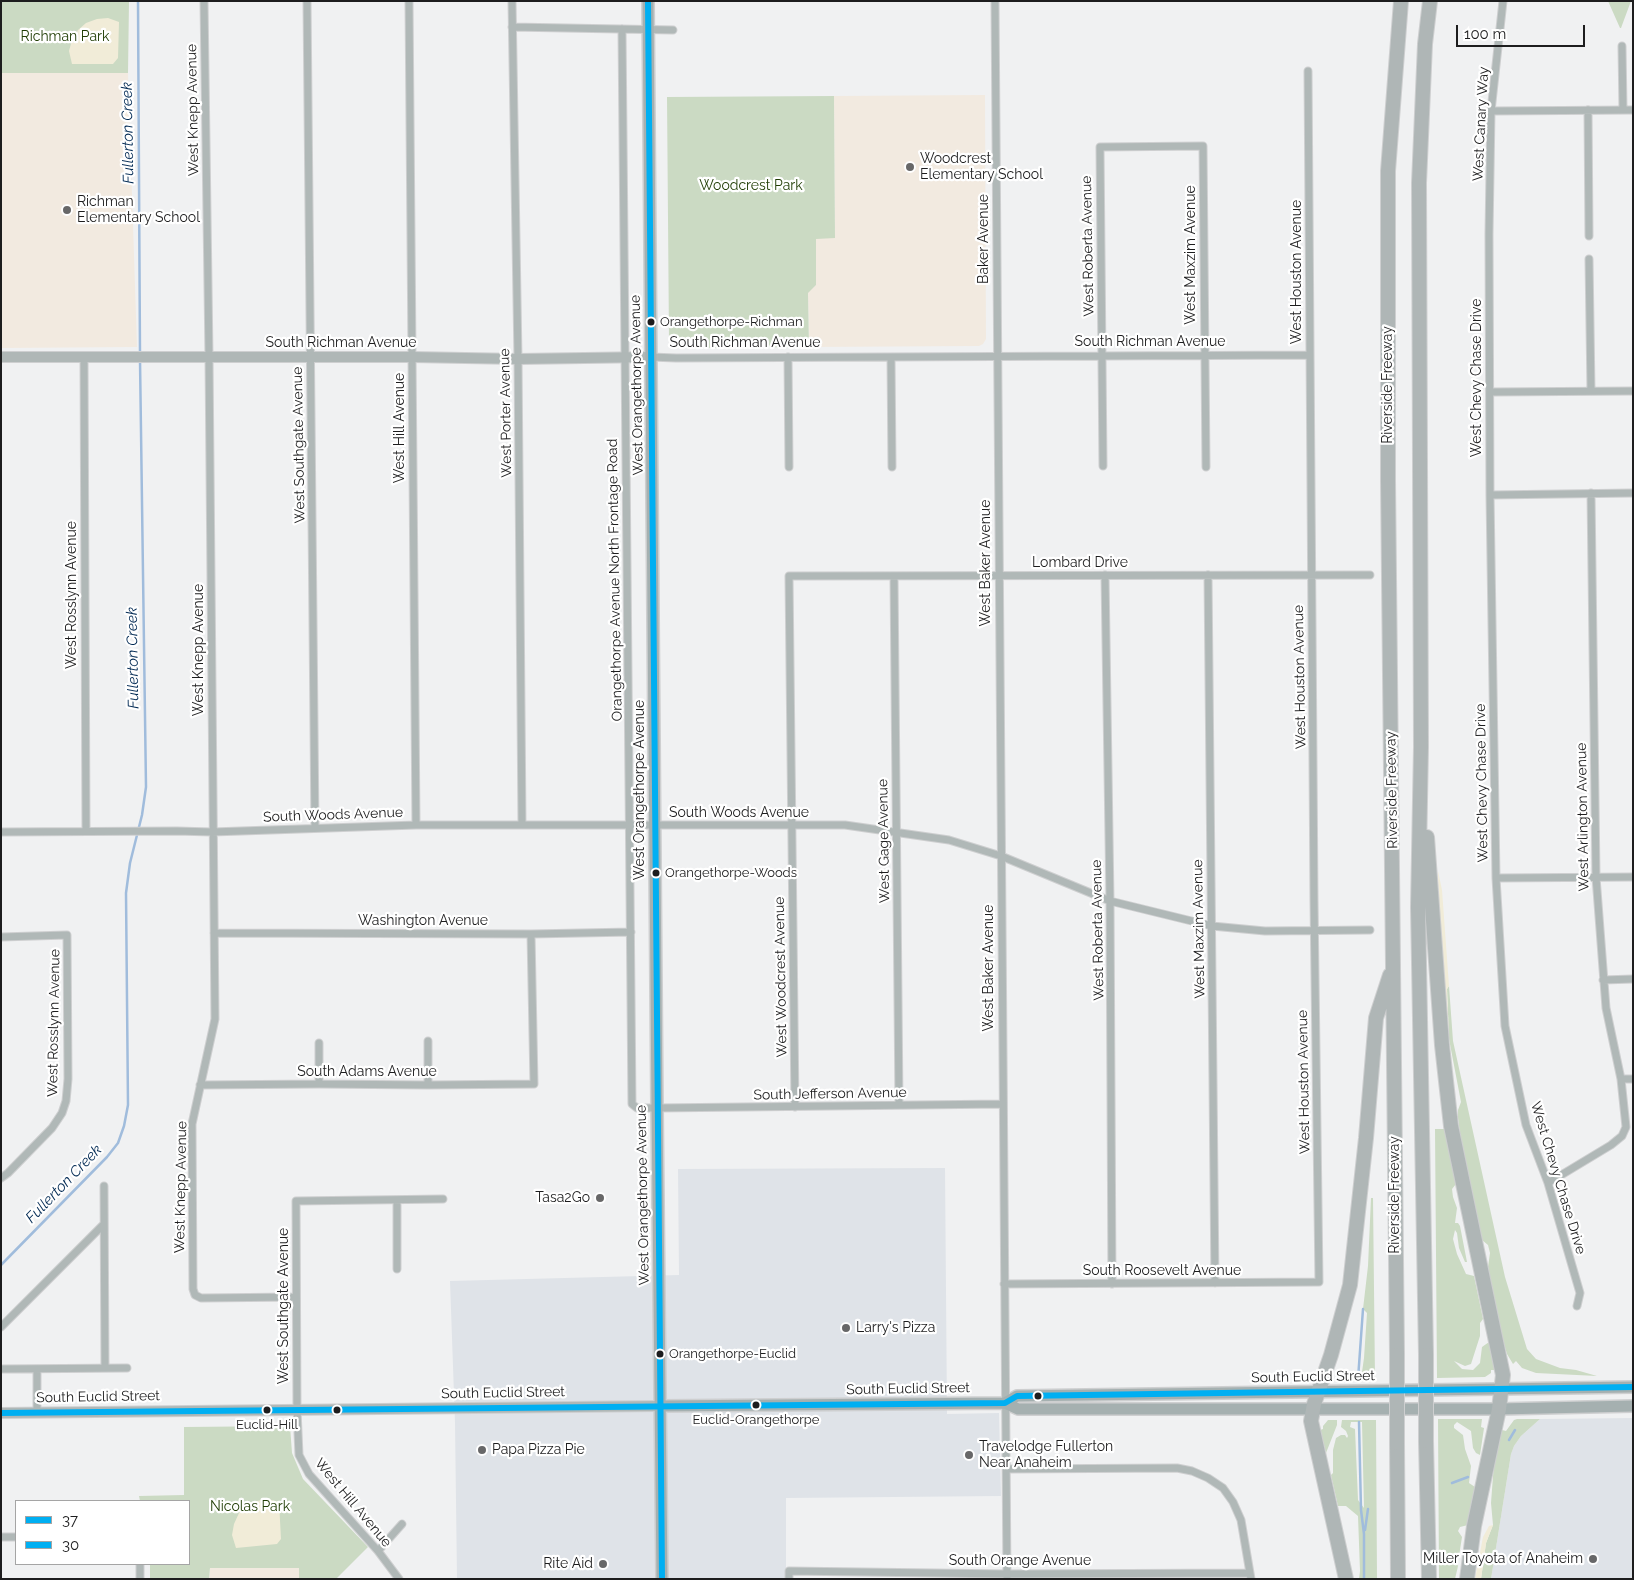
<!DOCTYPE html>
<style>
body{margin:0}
#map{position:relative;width:1634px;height:1580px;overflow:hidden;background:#f0f1f2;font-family:Raleway,sans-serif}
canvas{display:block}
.frame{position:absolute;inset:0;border:2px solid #1d1d1e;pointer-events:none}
.legend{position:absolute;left:15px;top:1500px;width:175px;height:65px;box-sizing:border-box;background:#fff;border:1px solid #a5a5a5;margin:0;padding:6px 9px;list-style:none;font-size:15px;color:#1d1d1e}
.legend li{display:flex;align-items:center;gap:10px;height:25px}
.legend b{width:25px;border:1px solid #a5a5a5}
.scale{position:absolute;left:1456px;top:25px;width:129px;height:22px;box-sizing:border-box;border:2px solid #1d1d1e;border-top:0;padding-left:6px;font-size:15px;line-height:18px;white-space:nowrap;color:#1d1d1e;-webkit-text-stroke:4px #fff;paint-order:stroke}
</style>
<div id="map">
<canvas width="1634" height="1580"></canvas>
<div class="frame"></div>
<ul class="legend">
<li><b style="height:6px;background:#00aff2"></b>37</li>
<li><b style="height:6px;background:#00aff2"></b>30</li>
</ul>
<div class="scale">100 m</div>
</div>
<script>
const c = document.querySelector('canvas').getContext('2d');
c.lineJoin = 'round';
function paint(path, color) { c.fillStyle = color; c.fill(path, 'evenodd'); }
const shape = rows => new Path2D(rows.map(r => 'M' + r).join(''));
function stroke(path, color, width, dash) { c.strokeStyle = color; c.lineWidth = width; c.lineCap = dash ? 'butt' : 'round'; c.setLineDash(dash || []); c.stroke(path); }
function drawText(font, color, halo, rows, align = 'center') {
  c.font = font + ' Raleway,sans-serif'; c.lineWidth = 4.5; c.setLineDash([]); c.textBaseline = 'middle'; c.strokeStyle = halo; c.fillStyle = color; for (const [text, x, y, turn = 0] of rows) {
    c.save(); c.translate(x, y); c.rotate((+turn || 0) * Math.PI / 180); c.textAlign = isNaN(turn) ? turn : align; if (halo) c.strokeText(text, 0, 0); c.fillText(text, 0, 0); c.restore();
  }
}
const built = shape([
 [945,1168,947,1414,999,1413,1001,1496,786,1498,786,1579,457,1579,455,1423,450,1281,679,1275,678,1169],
 [1633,1418,1633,1579,1491,1579,1511,1454,1514,1446,1521,1436,1540,1419]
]);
const education = shape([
 [1,73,128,73,137,347,1,348],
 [985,95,986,339,983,344,979,346,809,347,808,292,816,285,816,238,835,238,834,96],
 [210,1568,299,1568,299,1579,209,1579]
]);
const green = shape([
 [1,1,129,1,128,73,1,73],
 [1608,1,1631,1,1621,28,1620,28],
 [834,96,835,238,816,239,816,285,808,293,809,347,691,348,686,346,683,341,669,341,667,97],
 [1449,986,1453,1041,1505,1277,1527,1349,1536,1359,1560,1368,1576,1370,1597,1376,1536,1373,1522,1368,1516,1361,1513,1364,1507,1354,1501,1334,1488,1267,1490,1253,1488,1245,1482,1240,1480,1233,1462,1149,1458,1118,1458,1110,1461,1102,1449,1039,1447,989],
 [1435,1129,1445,1129,1456,1184,1452,1189,1453,1197,1457,1208,1455,1223,1458,1223,1460,1226,1467,1262,1465,1262,1459,1248,1457,1233,1455,1230,1453,1239,1457,1254,1466,1274,1474,1276,1483,1319,1480,1323,1480,1336,1471,1364,1465,1366,1454,1361,1462,1369,1473,1370,1480,1363,1482,1347,1489,1342,1495,1370,1491,1370,1491,1373,1485,1377,1437,1378],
 [1371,1198,1373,1198,1375,1379,1361,1379,1364,1358,1367,1313,1363,1309,1368,1266],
 [1438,1419,1482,1419,1481,1427,1484,1428,1480,1455,1476,1453,1473,1448,1471,1431,1457,1422,1454,1425,1454,1428,1463,1435,1465,1449,1471,1466,1469,1483,1475,1487,1468,1525,1460,1527,1458,1531,1462,1537,1459,1556,1454,1557,1458,1566,1455,1579,1439,1579],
 [1517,1419,1540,1419,1521,1436,1514,1446,1511,1454,1491,1579,1481,1579,1486,1543,1493,1525,1491,1503,1494,1463,1502,1430,1506,1431,1514,1420],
 [1328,1420,1337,1420,1337,1425,1326,1453,1320,1430,1323,1429,1323,1426],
 [1342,1420,1376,1420,1377,1579,1359,1579,1360,1571,1358,1516,1346,1506,1338,1506,1331,1475,1333,1473,1333,1450,1336,1438,1341,1435,1345,1435,1347,1438,1348,1436,1346,1431,1341,1427],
 [1351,1422,1362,1422,1364,1508,1358,1500,1355,1429,1350,1427],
 [290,1426,292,1453,303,1479,368,1547,336,1579,299,1579,299,1568,210,1568,209,1579,150,1579,150,1564,189,1564,189,1501,140,1501,139,1496,184,1495,184,1427]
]);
const sand = shape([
 [108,18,119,22,118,58,113,64,72,64,69,51,72,40,78,30,86,23,97,19],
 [1438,871,1442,890,1449,986,1447,989,1449,1039,1446,1021,1439,918],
 [268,1499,279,1502,281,1539,277,1544,236,1548,232,1535,234,1524,239,1513,247,1506,257,1501],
 [1493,1525,1486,1543,1481,1579,1475,1579,1483,1537,1489,1526]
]);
const stream = shape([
 [138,1,140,355],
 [1,1265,107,1157,118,1143,124,1126,128,1105,126,893,130,863,142,815,146,787,140,360],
 [1358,1379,1363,1309],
 [1359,1422,1361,1510,1364,1534,1364,1579],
 [1509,1440,1515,1430],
 [1452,1483,1468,1477],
 [1365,1530,1368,1509]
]);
const street = shape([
 [204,1,209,357,215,1019,192,1124,193,1289,195,1295,201,1298,296,1297],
 [307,1,315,828],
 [409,1,416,825],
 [512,1,518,359,522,824],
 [995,1,1007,1579],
 [1503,1,1491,111,1489,234,1490,495,1496,878,1505,1026,1526,1125,1548,1183,1580,1293,1577,1306],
 [512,27,673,30],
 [622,29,632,1104,637,1108,657,1108,1003,1104],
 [1622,46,1623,110],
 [1588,110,1589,236],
 [1491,111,1633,110],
 [1589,259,1591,391],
 [651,357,676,358,1310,355],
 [788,357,789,467],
 [891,357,892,467],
 [84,358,86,831],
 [1490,392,1633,391],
 [1103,466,1100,147,1203,146,1206,467],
 [1490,495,1633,493],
 [1105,575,1110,901,1112,1284],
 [1208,575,1215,1283],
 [894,576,899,1105],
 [1,832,177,831,212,832,416,825,845,825,949,840,1001,856,1110,901,1212,926,1265,931,1370,930],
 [1496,878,1633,877],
 [214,933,531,934,631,932],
 [1,937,67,935,68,1079,66,1101,62,1113,52,1128,8,1173,1,1178],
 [1603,980,1633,979],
 [428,1041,428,1085],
 [319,1043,319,1084],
 [1621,1079,1633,1079],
 [200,1085,319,1084,428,1085,534,1084,531,934],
 [795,1107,789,576,1370,575],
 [1548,1183,1611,1145,1622,1136,1626,1127,1621,1079,1606,1008,1596,877,1591,493],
 [104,1186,105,1368],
 [397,1200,397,1269],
 [1004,1284,1319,1282,1314,900,1308,71],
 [1,1327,104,1224],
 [1,1369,127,1368],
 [37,1369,37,1413],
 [1006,1469,1177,1468,1192,1471,1208,1478,1223,1488,1233,1502,1241,1520,1251,1579],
 [1,1537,16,1537],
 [378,1551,402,1524],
 [140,1564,140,1579],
 [399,1579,378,1551,309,1474,299,1455,297,1410,296,1201,443,1199],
 [789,1579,789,1571,1007,1574,1250,1573]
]);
const secondary = shape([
 [1,357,412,357,518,359,651,357],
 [1,1413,661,1406]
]);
const primary = shape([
 [648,1,657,1108,662,1579],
 [1005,1403,1017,1396,1633,1387],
 [661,1406,1005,1403,1018,1409,1499,1409,1633,1406]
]);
const highway = shape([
 [1427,837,1442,1045,1451,1126,1503,1375,1499,1409,1474,1526,1467,1579],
 [1397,1355,1388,480,1388,171,1401,1],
 [1426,1355,1418,907,1421,747,1419,183,1425,44,1430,1],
 [1426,1441,1429,1579],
 [1397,1443,1398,1579],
 [1346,1579,1311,1421,1314,1404,1331,1355,1350,1285,1366,1138,1376,1018,1390,975]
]);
const highwayBridge = shape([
 [1397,1355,1397,1443],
 [1426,1355,1426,1441]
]);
const bus1 = shape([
 [1,1413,1005,1403,1017,1396,1633,1387]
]);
const bus2 = shape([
 [648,1,662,1579]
]);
const markers = [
 [910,167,5,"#676768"],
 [67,210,5,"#676768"],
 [651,322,4.5,"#1d1d1e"],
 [656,873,4.5,"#1d1d1e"],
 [600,1198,5,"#676768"],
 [846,1328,5,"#676768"],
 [660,1354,4.5,"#1d1d1e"],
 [1038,1396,4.5,"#1d1d1e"],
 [756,1405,4.5,"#1d1d1e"],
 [267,1410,4.5,"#1d1d1e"],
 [337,1410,4.5,"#1d1d1e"],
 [482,1450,5,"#676768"],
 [969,1455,5,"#676768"],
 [1593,1559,5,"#676768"],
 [603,1564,5,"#676768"]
];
const busNames = [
 ["Orangethorpe-Richman",660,322],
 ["Orangethorpe-Woods",665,873],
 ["Orangethorpe-Euclid",669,1354],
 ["Euclid-Orangethorpe",756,1420,"center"],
 ["Euclid-Hill",267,1425,"center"]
];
const parkNames = [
 ["Richman Park",65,37],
 ["Woodcrest Park",751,186],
 ["Nicolas Park",250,1507]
];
const streetNames = [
 ["West Knepp Avenue",193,110,-91],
 ["West Canary Way",1481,124,-87],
 ["Baker Avenue",984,239,-90],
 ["West Roberta Avenue",1088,246,-91],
 ["West Maxzim Avenue",1191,255,-90],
 ["West Houston Avenue",1297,272,-90],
 ["South Richman Avenue",1150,342],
 ["South Richman Avenue",341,343],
 ["South Richman Avenue",745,343],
 ["West Chevy Chase Drive",1477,378,-90],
 ["West Orangethorpe Avenue",637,385,-91],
 ["Riverside Freeway",1388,385,-90],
 ["West Porter Avenue",506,413,-91],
 ["West Hill Avenue",400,428,-90],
 ["West Southgate Avenue",299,445,-91],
 ["West Baker Avenue",986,563,-90],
 ["Lombard Drive",1080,563],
 ["Orangethorpe Avenue North Frontage Road",615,580,-91],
 ["West Rosslynn Avenue",72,595,-90],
 ["West Knepp Avenue",199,650,-90],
 ["West Houston Avenue",1300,677,-91],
 ["West Chevy Chase Drive",1482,783,-91],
 ["West Orangethorpe Avenue",640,790,-90],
 ["Riverside Freeway",1392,790,-91],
 ["South Woods Avenue",739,813],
 ["South Woods Avenue",333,815,-2],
 ["West Arlington Avenue",1583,817,-91],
 ["West Gage Avenue",884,841,-91],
 ["Washington Avenue",423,921],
 ["West Maxzim Avenue",1199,929,-91],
 ["West Roberta Avenue",1098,930,-91],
 ["West Baker Avenue",989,968,-90],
 ["West Woodcrest Avenue",781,977,-91],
 ["West Rosslynn Avenue",54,1023,-89],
 ["South Adams Avenue",367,1072],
 ["West Houston Avenue",1304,1082,-91],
 ["South Jefferson Avenue",830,1094,-1],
 ["West Chevy Chase Drive",1558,1178,73],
 ["West Knepp Avenue",181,1187,-89],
 ["West Orangethorpe Avenue",643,1195,-91],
 ["Riverside Freeway",1395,1195,-90],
 ["South Roosevelt Avenue",1162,1271],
 ["West Southgate Avenue",284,1306,-90],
 ["South Euclid Street",1313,1377,-1],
 ["South Euclid Street",908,1389,-1],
 ["South Euclid Street",503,1393,-1],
 ["South Euclid Street",98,1397,-1],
 ["West Hill Avenue",353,1503,50],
 ["South Orange Avenue",1020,1561]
];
const poiNames = [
 ["Woodcrest",920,159],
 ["Elementary School",920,175],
 ["Richman",77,202],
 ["Elementary School",77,218],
 ["Tasa2Go",590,1198,"right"],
 ["Larry's Pizza",856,1328],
 ["Travelodge Fullerton",979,1447],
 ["Near Anaheim",979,1463],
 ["Papa Pizza Pie",492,1450],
 ["Miller Toyota of Anaheim",1583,1559,"right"],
 ["Rite Aid",593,1564,"right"]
];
const waterNames = [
 ["Fullerton Creek",128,133,-91],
 ["Fullerton Creek",133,658,-91],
 ["Fullerton Creek",64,1184,-46]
];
paint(built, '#dfe3e8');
paint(education, '#f2eae0');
paint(green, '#cbdac3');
paint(sand, '#f1ecd8');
stroke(stream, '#a0bcdc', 2.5);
stroke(street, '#cecfd0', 9);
stroke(secondary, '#cecfd0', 12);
stroke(primary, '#cecfd0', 14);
stroke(highway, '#cecfd0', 16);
stroke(street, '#b0b8b7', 7);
stroke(secondary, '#afb7b6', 10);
stroke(primary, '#a5b0b0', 11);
stroke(highway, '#afb6b6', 14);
stroke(highwayBridge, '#cecfd0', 16, []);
stroke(highwayBridge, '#afb6b6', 14);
stroke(bus1, '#00aff2', 6);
stroke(bus2, '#00aff2', 6);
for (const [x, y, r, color] of markers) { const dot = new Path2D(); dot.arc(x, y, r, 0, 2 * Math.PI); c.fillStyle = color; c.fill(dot); stroke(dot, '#fff', 2); }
drawText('13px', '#1d1d1e', '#fff', busNames, 'left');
drawText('14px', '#1f3c03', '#fff', parkNames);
drawText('14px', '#1d1d1e', '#fff', streetNames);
drawText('14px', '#1d1d1e', '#fff', poiNames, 'left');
drawText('italic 15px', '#002953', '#fff', waterNames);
</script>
